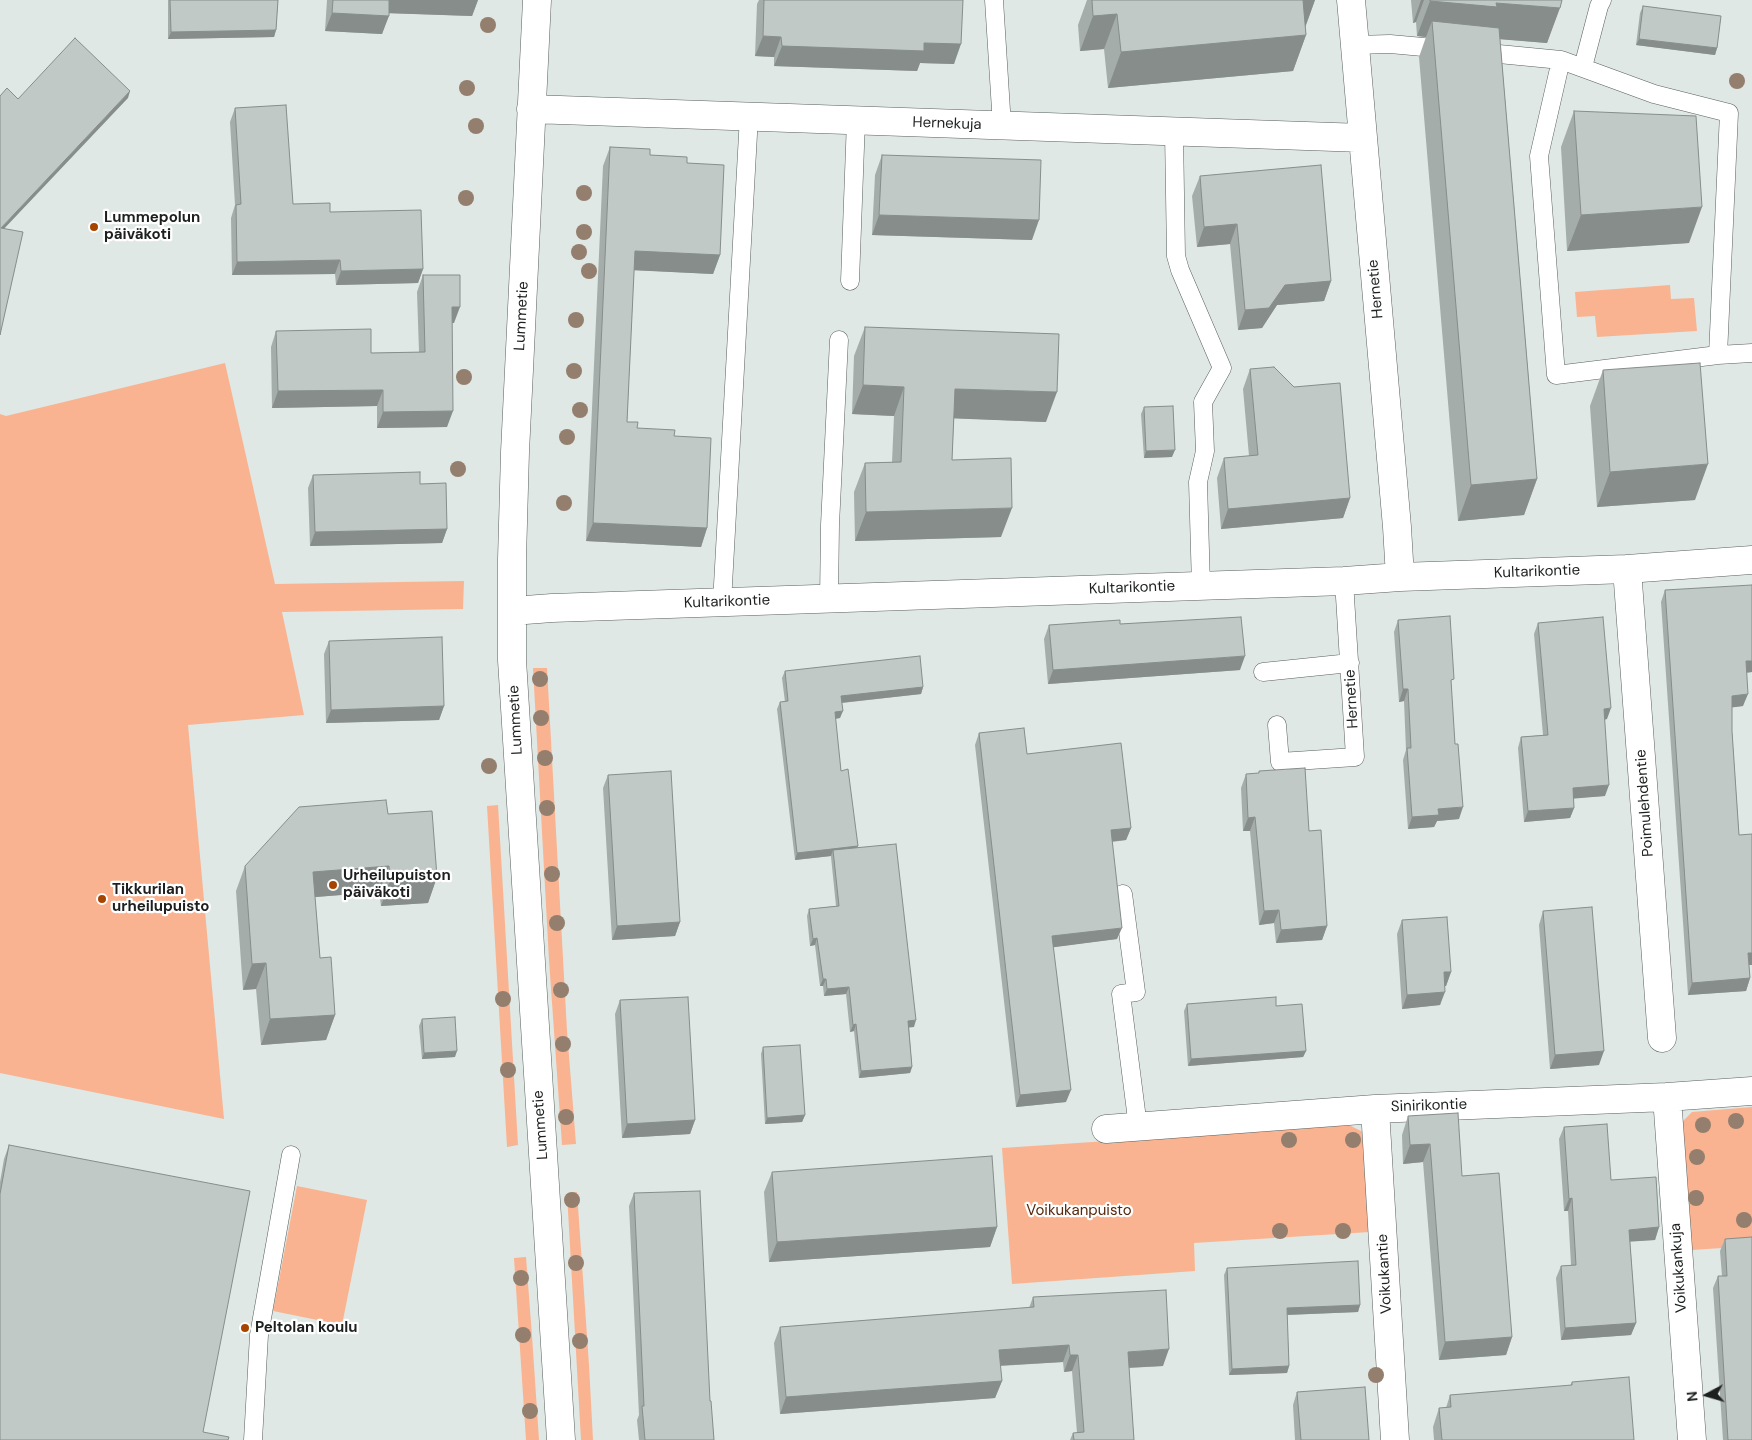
<!DOCTYPE html>
<meta charset="utf-8">
<style>
body{margin:0}
#map{position:relative;width:1752px;height:1440px;overflow:hidden;background:#dfe8e4;font-family:"DM Sans",sans-serif}
canvas{display:block}
.north{position:absolute;left:1682px;top:1370px;width:50px;height:50px;-webkit-text-stroke:4px #fff;paint-order:stroke;rotate:264deg;font-size:14px;font-weight:700;line-height:20px;text-align:center;color:#1d201f}
.north::after{content:'';display:block;margin:auto;width:18px;height:22px;background:#1d201f;clip-path:polygon(50% 0,100% 100%,50% 72%,0 100%)}
</style>
<div id="map">
<canvas width="1752" height="1440"></canvas>
<div class="north">N</div>
</div>
<script>
const c = document.querySelector('canvas').getContext('2d');
c.lineJoin = 'round';
function paint(path, color) { c.fillStyle = color; c.fill(path, 'evenodd'); }
const shape = rows => new Path2D(rows.map(r => 'M' + r).join(''));
function stroke(path, color, width, dash) { c.strokeStyle = color; c.lineWidth = width; c.lineCap = dash ? 'butt' : 'round'; c.setLineDash(dash || []); c.stroke(path); }
function drawText(font, color, halo, rows, align = 'center') {
  c.font = font + ' "DM Sans",sans-serif'; c.lineWidth = 4.5; c.setLineDash([]); c.textBaseline = 'middle'; c.strokeStyle = halo; c.fillStyle = color; for (const [text, x, y, turn = 0] of rows) {
    c.save(); c.translate(x, y); c.rotate((+turn || 0) * Math.PI / 180); c.textAlign = isNaN(turn) ? turn : align; if (halo) c.strokeText(text, 0, 0); c.fillText(text, 0, 0); c.restore();
  }
}
const green = shape([
 [1670,285,1671,299,1694,298,1697,331,1597,337,1595,316,1577,317,1575,292],
 [225,363,275,584,464,581,463,609,282,612,304,715,188,725,224,1119,0,1073,0,414,6,416],
 [533,668,547,668,567,1031,576,1144,562,1145,549,960],
 [498,805,518,1145,507,1147,487,806],
 [1752,1107,1752,1246,1692,1250,1680,1124,1692,1112],
 [1349,1125,1363,1132,1370,1232,1194,1243,1195,1271,1012,1284,1002,1148],
 [297,1186,367,1200,342,1325,273,1311],
 [577,1192,589,1365,593,1440,581,1440,567,1193],
 [526,1257,532,1336,539,1440,526,1440,514,1258]
]);
const lane = shape([
 [994,0,1002,126],
 [1355,45,1390,44,1445,49],
 [1478,52,1561,60,1654,94,1729,113,1718,355,1556,375,1539,156,1561,60],
 [1583,67,1599,6,1602,0],
 [1174,132,1176,256,1180,270,1222,368,1203,402,1205,451,1198,482,1201,586],
 [850,281,856,120],
 [1718,355,1752,353],
 [829,599,830,525,839,340],
 [722,603,749,116],
 [1263,672,1350,663],
 [1277,725,1280,762,1355,757,1344,581],
 [1123,894,1136,992,1121,994,1138,1127],
 [253,1440,259,1335,291,1155]
]);
const street = shape([
 [537,0,515,452,512,559,512,660,561,1440],
 [1351,0,1397,527,1400,577],
 [531,109,1363,138],
 [1627,569,1662,1038],
 [512,611,552,608,1344,581,1400,577,1627,569,1752,560],
 [1667,1097,1692,1440],
 [1375,1109,1395,1440],
 [1106,1129,1375,1109,1667,1097,1752,1091]
]);
const trees = [
 [488,25],
 [1737,81],
 [467,88],
 [476,126],
 [584,193],
 [466,198],
 [584,232],
 [579,252],
 [589,271],
 [576,320],
 [574,371],
 [464,377],
 [580,410],
 [567,437],
 [458,469],
 [564,503],
 [540,679],
 [541,718],
 [545,758],
 [489,766],
 [547,808],
 [552,874],
 [557,923],
 [561,990],
 [503,999],
 [563,1044],
 [508,1070],
 [566,1117],
 [1736,1121],
 [1703,1125],
 [1289,1140],
 [1353,1140],
 [1697,1157],
 [1696,1198],
 [572,1200],
 [1744,1220],
 [1280,1231],
 [1343,1231],
 [576,1263],
 [521,1278],
 [523,1335],
 [580,1341],
 [1376,1375],
 [530,1411]
];
const wall = shape([
 [168,0,278,0,276,30,274,37,168,39],
 [327,0,478,0,472,16,389,13,382,34,325,31],
 [759,0,963,0,954,64,920,63,917,71,774,66,774,57,755,56,757,4],
 [1087,0,1315,0,1305,28,1306,35,1293,71,1108,88,1104,49,1080,51,1078,25],
 [1411,0,1562,0,1547,43,1500,39,1537,479,1524,515,1458,521,1419,57,1426,37,1417,36,1416,22,1413,23],
 [1643,6,1717,48,1715,55,1636,45,1640,13],
 [235,108,293,204,330,212,423,269,418,283,336,285,335,274,232,275,231,218,235,205,230,122],
 [1574,111,1689,243,1567,251,1561,147],
 [610,147,687,163,720,255,713,274,634,270,627,422,637,428,674,436,707,528,701,547,586,541,603,166],
 [882,155,1032,240,872,235,875,175],
 [1200,176,1331,281,1324,301,1277,305,1262,328,1238,330,1230,244,1197,247,1192,196],
 [423,275,454,323,452,323,447,427,377,428,377,406,272,408,271,347,276,331,371,353,419,352,417,292],
 [865,327,1046,422,954,418,952,460,1001,537,855,541,854,492,865,463,892,462,894,416,852,414,854,356],
 [1250,369,1350,498,1343,518,1221,529,1217,478,1224,458,1249,456,1243,389],
 [1603,370,1695,500,1597,507,1590,406],
 [1144,407,1172,457,1144,458,1141,414],
 [313,475,420,484,447,529,442,543,310,546,308,488],
 [1665,590,1752,672,1746,673,1743,706,1732,707,1732,731,1739,835,1750,978,1746,991,1688,995,1661,602],
 [1398,620,1451,687,1459,819,1437,821,1434,827,1408,829,1403,760,1406,750,1404,701,1399,702,1394,632],
 [1538,623,1607,719,1604,720,1605,796,1573,798,1574,808,1570,818,1524,822,1518,748,1521,737,1543,735,1534,634],
 [1120,624,1240,670,1048,684,1044,639,1049,625],
 [329,641,444,706,439,720,326,723,324,654],
 [785,671,923,687,921,694,842,703,840,718,835,719,841,771,858,846,857,848,914,1027,909,1027,912,1067,910,1073,859,1078,854,1031,850,1032,846,994,824,996,823,986,820,986,815,945,810,946,807,916,809,909,836,906,831,857,831,856,795,860,777,709,780,702,785,702,782,678],
 [979,733,1027,754,1131,828,1126,840,1112,842,1117,939,1053,947,1066,1102,1016,1107,975,745],
 [1246,774,1309,831,1327,926,1322,940,1276,943,1274,923,1259,925,1250,831,1243,831,1241,788],
 [608,775,680,922,675,936,612,940,603,788],
 [388,814,437,877,428,903,381,906,379,892,315,897,320,958,335,1015,326,1040,261,1045,256,989,243,990,236,891,245,866],
 [1543,911,1599,1065,1550,1069,1539,925],
 [1402,920,1451,972,1446,986,1445,986,1440,1005,1402,1009,1397,934],
 [620,1000,695,1120,690,1134,622,1138,615,1014],
 [1187,1004,1276,1006,1306,1051,1303,1057,1188,1066,1184,1011],
 [422,1019,455,1057,422,1059,419,1026],
 [763,1047,805,1115,802,1122,765,1124,761,1054],
 [1408,1116,1462,1176,1512,1337,1506,1355,1439,1360,1423,1162,1403,1164,1402,1135],
 [1564,1127,1611,1180,1659,1227,1655,1240,1630,1241,1636,1323,1631,1335,1561,1340,1556,1278,1561,1266,1571,1265,1568,1211,1564,1211,1559,1139],
 [9,1145,203,1432,0,1440,0,1182,4,1159],
 [772,1172,997,1227,990,1247,769,1262,764,1192],
 [634,1193,710,1401,714,1440,639,1440,637,1420,639,1415,629,1206],
 [1725,1239,1752,1440,1723,1440,1713,1288,1718,1276,1722,1276,1720,1251],
 [1227,1268,1360,1305,1358,1312,1287,1315,1289,1366,1287,1373,1229,1375,1224,1275],
 [1033,1297,1163,1366,1129,1368,1134,1440,1070,1440,1073,1433,1077,1433,1072,1371,1064,1372,1063,1362,1000,1366,1002,1381,995,1398,780,1414,774,1343,780,1327,1029,1308],
 [1572,1382,1634,1440,1434,1440,1433,1427,1439,1408,1446,1408,1450,1395,1570,1386],
 [1297,1392,1369,1440,1295,1440,1293,1405]
]);
const shadedWall = shape([
 [388,0,478,0,472,16,383,13],
 [1302,0,1315,0,1303,33],
 [1421,0,1424,0,1416,22,1413,23],
 [1430,1,1496,3,1560,8,1547,43,1485,38,1432,21,1426,37,1417,36],
 [332,13,389,16,382,34,325,31],
 [1117,14,1104,49,1080,51,1093,16],
 [276,30,274,37,168,39,171,32],
 [1306,35,1293,71,1108,88,1121,52],
 [763,36,781,37,774,57,755,56],
 [1639,39,1717,48,1715,55,1636,45],
 [924,43,961,44,954,64,920,63,917,71,774,66,782,46],
 [130,91,128,98,0,233,1,228],
 [1702,207,1689,243,1567,251,1581,215],
 [879,215,1039,220,1032,240,872,235],
 [1237,224,1230,244,1197,247,1204,227],
 [635,251,720,255,713,274,629,270],
 [340,260,335,274,232,275,237,262],
 [423,269,418,283,336,285,341,271],
 [1331,281,1324,301,1277,305,1262,328,1238,330,1245,310,1285,285],
 [452,307,460,307,454,323,446,323],
 [863,385,904,387,894,416,852,414],
 [955,389,1057,392,1046,422,944,418],
 [383,390,377,406,272,408,278,391],
 [453,411,447,427,377,428,383,412],
 [1175,450,1172,457,1144,458,1146,451],
 [1708,464,1695,500,1597,507,1610,472],
 [1537,479,1524,515,1458,521,1471,485],
 [1350,498,1343,518,1221,529,1228,509],
 [1012,508,1001,537,855,541,866,512],
 [593,523,707,528,701,547,586,541],
 [447,529,442,543,310,546,315,532],
 [1245,656,1240,670,1048,684,1053,670],
 [1746,661,1752,661,1752,672,1741,673],
 [923,687,921,694,839,703,841,696],
 [1403,689,1408,689,1404,701,1399,702],
 [1748,694,1743,706,1728,708,1732,696],
 [444,706,439,720,326,723,331,710],
 [1611,708,1607,719,1600,720,1604,709],
 [843,711,840,718,832,719,835,712],
 [1609,785,1605,796,1569,799,1573,788],
 [1463,807,1459,819,1437,821,1434,827,1408,829,1412,817,1438,809],
 [1574,808,1570,818,1524,822,1528,811],
 [1255,817,1250,831,1243,831,1248,818],
 [1131,828,1126,840,1106,842,1111,830],
 [858,846,855,853,833,850,831,856,795,860,797,853],
 [389,866,379,892,303,898,313,872],
 [437,877,428,903,381,906,390,880],
 [1279,910,1274,923,1259,925,1264,911],
 [680,922,675,936,612,940,617,926],
 [1327,926,1322,940,1276,943,1281,930],
 [1122,928,1117,939,1048,948,1052,936],
 [817,938,815,945,810,946,813,939],
 [1748,953,1752,953,1752,965,1744,965],
 [266,963,256,989,243,990,252,964],
 [1444,972,1451,972,1446,986,1439,986],
 [1750,978,1746,991,1688,995,1692,983],
 [823,979,826,979,823,986,820,986],
 [849,987,846,994,824,996,827,989],
 [1445,992,1440,1005,1402,1009,1407,995],
 [335,1015,326,1040,261,1045,270,1019],
 [916,1020,914,1027,905,1028,908,1021],
 [856,1024,854,1031,850,1032,853,1025],
 [457,1051,455,1057,422,1059,424,1053],
 [1306,1051,1303,1057,1188,1066,1191,1059],
 [1604,1051,1599,1065,1550,1069,1555,1055],
 [912,1067,910,1073,859,1078,861,1071],
 [1071,1090,1066,1102,1016,1107,1020,1095],
 [805,1115,802,1122,765,1124,767,1118],
 [695,1120,690,1134,622,1138,627,1124],
 [1430,1144,1423,1162,1403,1164,1410,1145],
 [1572,1198,1568,1211,1564,1211,1569,1199],
 [997,1227,990,1247,769,1262,777,1242],
 [1659,1227,1655,1240,1625,1242,1629,1230],
 [1360,1305,1358,1312,1284,1315,1287,1308],
 [1636,1323,1631,1335,1561,1340,1565,1328],
 [1512,1337,1506,1355,1439,1360,1445,1342],
 [1069,1345,1063,1362,993,1366,999,1350],
 [1169,1349,1163,1366,1122,1368,1128,1352],
 [1070,1355,1078,1355,1072,1371,1064,1372],
 [1289,1366,1287,1373,1229,1375,1232,1369],
 [1002,1381,995,1398,780,1414,786,1397]
]);
const building = shape([
 [170,0,278,0,276,30,171,32,170,0],
 [333,0,389,0,389,16,332,13,333,0],
 [764,0,963,0,961,44,924,43,924,51,782,46,781,37,763,36,764,0],
 [1092,0,1303,0,1306,35,1121,52,1117,14,1093,16,1092,0],
 [1430,0,1562,0,1560,8,1496,3,1497,7,1430,1,1430,0],
 [1643,6,1721,16,1717,48,1639,39,1643,6],
 [1432,21,1499,28,1537,479,1471,485,1432,21],
 [75,38,130,91,1,228,23,232,0,335,0,96,7,88,18,99,75,38],
 [286,105,293,204,330,203,330,212,421,210,423,269,341,271,340,260,237,262,236,205,241,204,235,108,286,105],
 [1574,111,1696,116,1702,207,1581,215,1574,111],
 [610,147,650,149,650,155,687,157,687,163,724,165,720,255,635,251,627,422,638,422,637,428,675,430,674,436,711,438,707,528,593,523,610,147],
 [882,155,1041,160,1039,220,879,215,882,155],
 [1321,165,1331,281,1285,285,1269,308,1245,310,1237,224,1204,227,1200,176,1321,165],
 [423,275,460,275,460,307,452,307,453,411,383,412,383,390,278,391,276,331,371,329,371,353,425,352,423,275],
 [865,327,1059,334,1057,392,955,389,952,460,1011,458,1012,508,866,512,865,463,901,462,904,387,863,385,865,327],
 [1700,363,1708,464,1610,472,1603,370,1700,363],
 [1274,367,1294,387,1340,383,1350,498,1228,509,1224,458,1258,455,1250,369,1274,367],
 [1173,406,1175,450,1146,451,1144,407,1173,406],
 [420,472,420,484,446,483,447,529,315,532,313,475,420,472],
 [1752,585,1752,661,1746,661,1748,694,1732,696,1732,731,1739,835,1752,834,1752,953,1748,953,1750,978,1692,983,1665,590,1752,585],
 [1450,616,1454,679,1451,680,1455,744,1458,744,1463,807,1438,809,1439,815,1412,817,1407,748,1411,748,1408,689,1403,689,1398,620,1450,616],
 [1241,617,1245,656,1053,670,1049,625,1120,620,1120,624,1241,617],
 [1603,617,1611,708,1604,709,1609,785,1573,788,1574,808,1528,811,1521,737,1548,735,1538,623,1603,617],
 [442,637,444,706,331,710,329,641,442,637],
 [920,656,923,687,841,696,843,711,835,712,841,771,848,769,858,846,797,853,780,702,788,701,785,671,920,656],
 [1024,728,1027,754,1121,743,1131,828,1111,830,1122,928,1052,936,1071,1090,1020,1095,979,733,1024,728],
 [1305,768,1309,831,1321,830,1327,926,1281,930,1279,910,1264,911,1255,817,1248,818,1246,774,1259,773,1259,771,1305,768],
 [671,771,680,922,617,926,608,775,671,771],
 [386,800,388,814,432,811,437,877,390,880,389,866,313,872,320,958,331,957,335,1015,270,1019,266,963,252,964,245,866,299,807,386,800],
 [896,844,916,1020,908,1021,912,1067,861,1071,856,1024,853,1025,849,987,827,989,826,979,823,979,817,938,813,939,809,909,839,906,833,850,896,844],
 [1592,907,1604,1051,1555,1055,1543,911,1592,907],
 [1447,917,1451,972,1444,972,1445,992,1407,995,1402,920,1447,917],
 [688,997,695,1120,627,1124,620,1000,688,997],
 [1276,997,1276,1006,1302,1004,1306,1051,1191,1059,1187,1004,1276,997],
 [455,1017,457,1051,424,1053,422,1019,455,1017],
 [800,1045,805,1115,767,1118,763,1047,800,1045],
 [1458,1113,1462,1176,1499,1173,1512,1337,1445,1342,1430,1144,1410,1145,1408,1116,1458,1113],
 [1607,1124,1611,1180,1656,1177,1659,1227,1629,1230,1636,1323,1565,1328,1561,1266,1576,1265,1572,1198,1569,1199,1564,1127,1607,1124],
 [9,1145,250,1191,203,1432,229,1437,228,1440,0,1440,0,1194,9,1145],
 [992,1156,997,1227,777,1242,772,1172,992,1156],
 [700,1191,710,1401,711,1401,714,1440,645,1440,642,1406,644,1406,634,1193,700,1191],
 [1752,1237,1752,1440,1728,1440,1718,1276,1727,1276,1725,1239,1752,1237],
 [1358,1261,1360,1305,1287,1308,1289,1366,1232,1369,1227,1268,1358,1261],
 [1166,1290,1169,1349,1128,1352,1134,1440,1074,1440,1073,1433,1084,1432,1078,1355,1070,1355,1069,1345,999,1350,1002,1381,786,1397,780,1327,1034,1307,1033,1297,1166,1290],
 [1629,1377,1634,1440,1442,1440,1439,1408,1451,1407,1450,1395,1572,1385,1572,1382,1629,1377],
 [1365,1387,1369,1440,1301,1440,1297,1392,1365,1387]
]);
const markers = [
 [94,227,5,"#a64500"],
 [333,885,5,"#a64500"],
 [102,899,5,"#a64500"],
 [245,1328,5,"#a64500"]
];
const streetNames = [
 ["Hernekuja",947,124,2],
 ["Hernetie",1376,289,-95],
 ["Lummetie",522,316,-87],
 ["Kultarikontie",1537,572,-2],
 ["Kultarikontie",1132,588,-2],
 ["Kultarikontie",727,602,-2],
 ["Hernetie",1352,699,-93],
 ["Lummetie",516,720,-93],
 ["Poimulehdentie",1645,803,-94],
 ["Sinirikontie",1429,1106,-2],
 ["Lummetie",541,1125,-94],
 ["Voikukankuja",1679,1268,-94],
 ["Voikukantie",1385,1274,-93]
];
const poiNames = [
 ["Lummepolun",104,218],
 ["päiväkoti",104,235],
 ["Urheilupuiston",343,876],
 ["päiväkoti",343,893],
 ["Tikkurilan",112,890],
 ["urheilupuisto",112,907],
 ["Peltolan koulu",255,1328]
];
const parkNames = [
 ["Voikukanpuisto",1079,1211]
];
paint(green, '#f9b391');
stroke(lane, '#58605d', 19);
stroke(street, '#58605d', 29);
stroke(lane, '#fff', 18);
stroke(street, '#fff', 28);
c.fillStyle = '#947e6e';
for (const [x, y] of trees) { c.beginPath(); c.arc(x, y, 8, 0, 2 * Math.PI); c.fill(); }
paint(wall, '#a5adaa');
paint(shadedWall, '#868d8b');
paint(building, '#c0c9c6');
stroke(building, '#868d8b', 1);
for (const [x, y, r, color] of markers) { const dot = new Path2D(); dot.arc(x, y, r, 0, 2 * Math.PI); c.fillStyle = color; c.fill(dot); stroke(dot, '#fff', 2); }
drawText('15px', '#1d201f', '#fff', streetNames);
drawText('bold 15px', '#1d201f', '#fff', poiNames, 'left');
drawText('15px', '#57280d', '#fff', parkNames);
</script>
